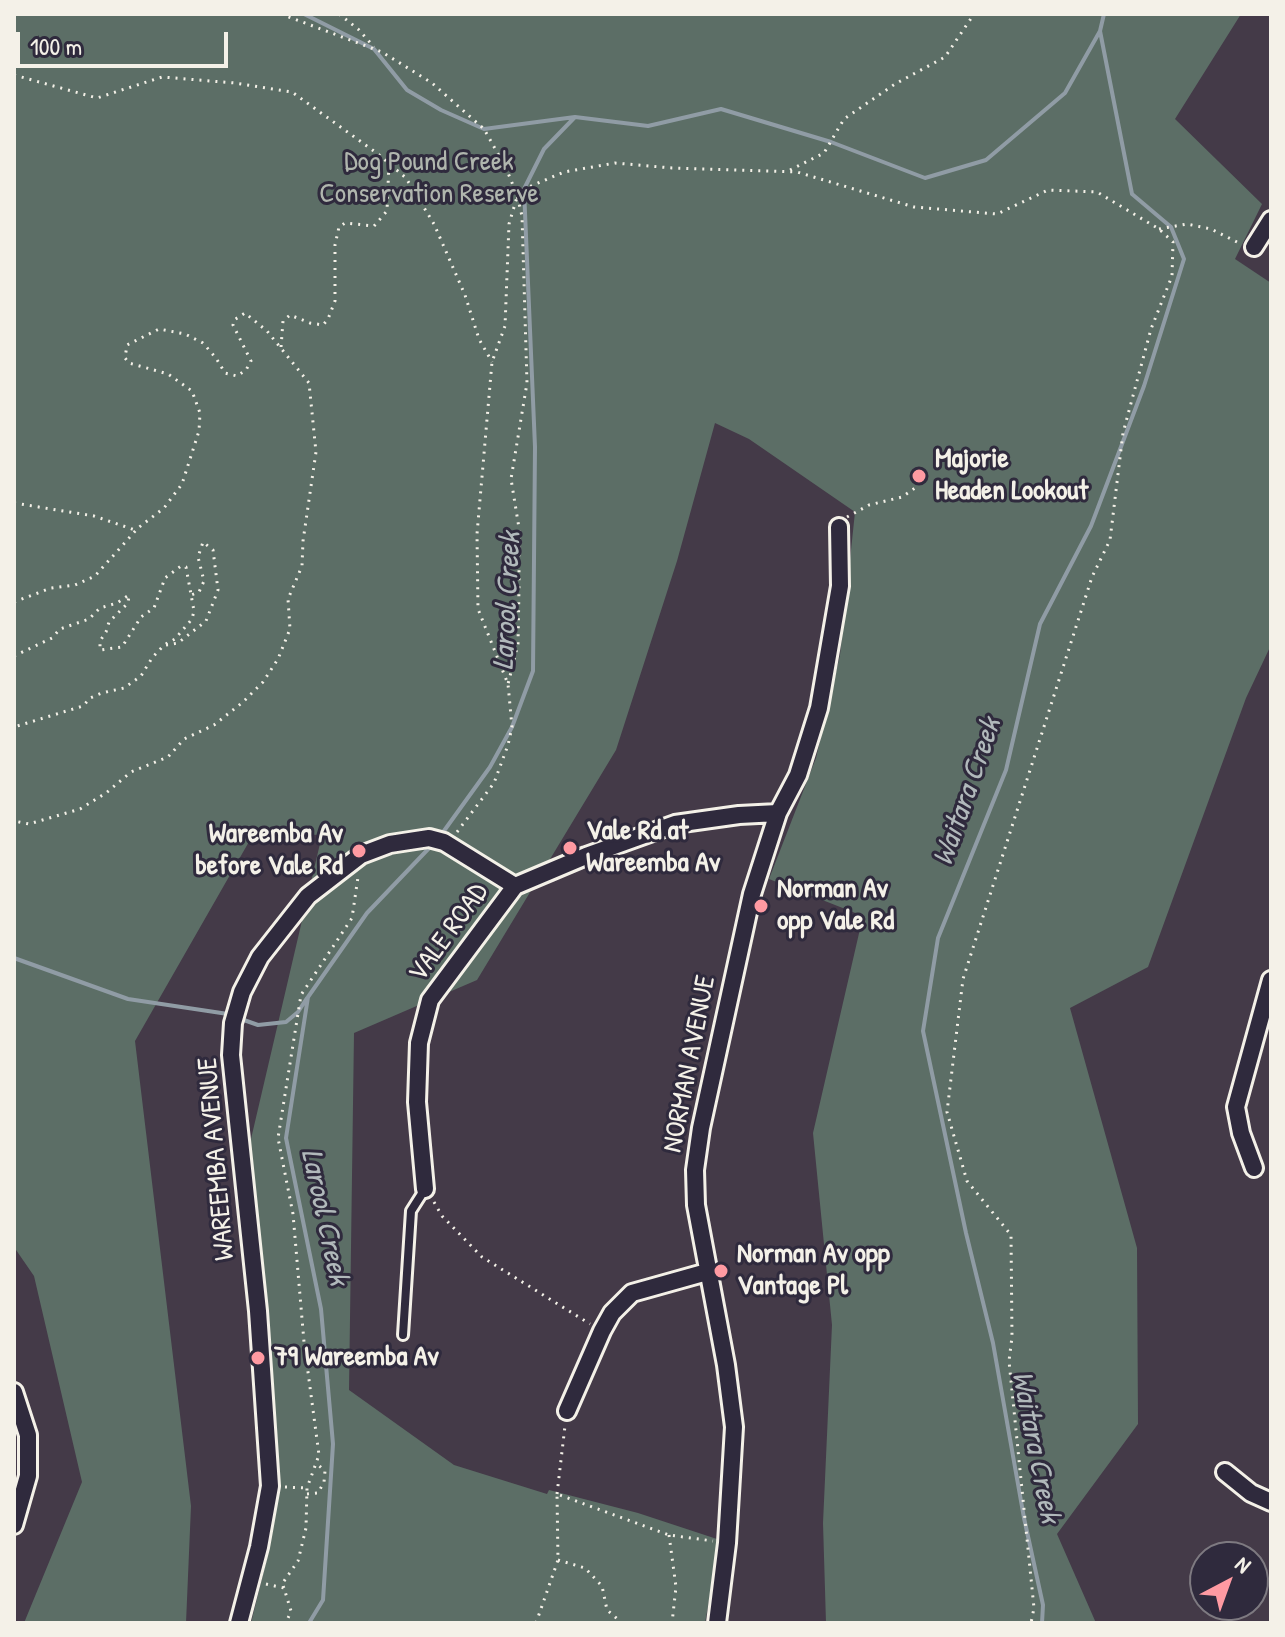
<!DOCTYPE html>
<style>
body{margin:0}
#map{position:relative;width:1285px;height:1637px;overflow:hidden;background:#443a48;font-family:"Patrick Hand",sans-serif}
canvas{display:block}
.frame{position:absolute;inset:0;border:16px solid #f4f1e8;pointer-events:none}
.north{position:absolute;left:1189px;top:1541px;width:80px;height:80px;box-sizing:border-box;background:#2f2a3d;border:2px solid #7e7a81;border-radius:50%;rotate:41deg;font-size:22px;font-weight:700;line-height:32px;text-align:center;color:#f4f1e8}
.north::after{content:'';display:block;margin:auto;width:28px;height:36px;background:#ff9aa2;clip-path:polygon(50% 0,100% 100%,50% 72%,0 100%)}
.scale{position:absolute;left:16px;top:32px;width:212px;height:36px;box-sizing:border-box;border:4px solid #f4f1e8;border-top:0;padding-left:10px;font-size:24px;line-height:28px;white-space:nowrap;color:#f4f1e8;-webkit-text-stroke:6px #2f2a3d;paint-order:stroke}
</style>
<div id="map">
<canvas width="1285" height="1637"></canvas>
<div class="frame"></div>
<div class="north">N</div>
<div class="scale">100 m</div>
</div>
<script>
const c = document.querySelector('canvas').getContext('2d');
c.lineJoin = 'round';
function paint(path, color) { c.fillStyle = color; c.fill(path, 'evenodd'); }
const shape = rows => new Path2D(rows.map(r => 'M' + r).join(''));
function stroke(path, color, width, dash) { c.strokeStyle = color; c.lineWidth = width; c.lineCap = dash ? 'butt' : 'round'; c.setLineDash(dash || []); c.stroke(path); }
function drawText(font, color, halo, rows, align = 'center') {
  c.font = font + ' "Patrick Hand",sans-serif'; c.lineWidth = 6; c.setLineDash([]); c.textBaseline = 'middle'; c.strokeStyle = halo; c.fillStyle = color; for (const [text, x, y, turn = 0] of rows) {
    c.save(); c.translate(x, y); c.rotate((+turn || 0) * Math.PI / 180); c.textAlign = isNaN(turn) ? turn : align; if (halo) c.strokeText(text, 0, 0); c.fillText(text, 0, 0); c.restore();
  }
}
const green = shape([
 [14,14,1241,14,1175,119,1262,204,1235,259,1271,283,1271,645,1246,698,1148,967,1070,1008,1137,1248,1138,1424,1057,1534,1096,1623,826,1623,823,1523,832,1325,813,1133,863,916,769,879,816,758,840,655,855,512,749,439,715,423,677,561,616,750,477,980,354,1033,349,1390,454,1465,547,1494,549,1490,638,1513,720,1540,705,1623,251,1623,267,1558,240,1186,322,835,254,833,135,1041,191,1506,186,1623,24,1623,82,1482,34,1276,14,1247]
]);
const stream = shape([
 [304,14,374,49,407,90,441,110,484,129,575,117],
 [441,835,490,767,512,727,533,671,535,447,524,189,544,149,575,117,648,126,721,109,831,142,925,178,986,160,1065,93,1100,31],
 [14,958,128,999,228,1014],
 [241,1019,258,1025,286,1022,298,1012,307,998],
 [309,1623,323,1600,333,1444,321,1309,286,1138,308,997,367,913,433,844],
 [1042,1623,1043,1605,1024,1518,993,1343,966,1233,923,1031,938,938,1006,770,1040,624,1091,526,1144,386,1184,259,1171,227,1132,194,1100,31,1104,14]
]);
const path = shape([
 [281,14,382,52,432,83,484,129,506,168,517,195,522,216,527,383,511,479,519,528,519,587,518,644,508,684],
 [339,14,358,29,374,47],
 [14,75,97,98,162,77,235,83,292,92,378,154,406,178,434,224,465,295,479,339,492,362],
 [790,170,824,153,844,119,895,84,945,57,974,14],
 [517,195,524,189,564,172,615,163,672,168,797,172,914,207,997,214,1048,190,1097,192,1159,229,1173,242,1172,276,1151,329,1123,433,1110,540,1092,577,963,979,947,1112,967,1181,1011,1235,1012,1337,1009,1361,1034,1608,1031,1623],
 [1159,229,1187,224,1211,229,1239,243],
 [281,347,283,321,290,315,310,323,323,325,328,319,335,301,335,245,339,227,345,223,374,226,387,211,389,163],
 [14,503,94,516,135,530],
 [847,517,869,505,902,497,915,488,919,476],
 [14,602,51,588,75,585,95,576,138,528,164,508,182,484,199,431,200,413,192,391,168,374,129,363,125,358,127,345,159,329,185,334,203,343,216,358,225,373,237,376,246,370,251,361,233,325,234,320,245,313,267,331,309,383,316,452,303,541,302,566,288,599,290,629,278,659,263,682,243,702,214,725,184,739,168,757,131,772,106,793,80,809,29,824,14,821],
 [166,645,178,643,206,621,218,590,213,550,203,542,198,557,204,581,199,592,191,595],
 [14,656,52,638,60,629,89,619,100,608,117,603,129,595,128,603,109,622,106,632,100,641,100,650,122,647,141,617,154,608,165,578,181,566,186,567,194,611,192,619,175,639,164,645,152,658,141,676,124,688,102,693,90,698,83,706,14,727],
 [457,832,494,783,508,745,512,727,508,684,478,609,477,534,492,362,505,326,509,224,517,197],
 [434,1202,442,1216,482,1257,590,1324],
 [285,1487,306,1488],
 [307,1494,318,1493,324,1482,325,1471,316,1463],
 [557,1494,565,1426],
 [669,1535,676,1587,672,1623],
 [558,1560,585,1568,602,1586,607,1610,622,1623],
 [266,1584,284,1588,291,1611,286,1623],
 [284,1588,282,1584,298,1561,306,1528,307,1488,319,1455,304,1342,293,1214,278,1138,301,995,352,918,358,877],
 [536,1623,558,1560,557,1494,669,1535,713,1541]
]);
const service = shape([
 [403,1335,411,1211,425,1189]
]);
const minor = shape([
 [1254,247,1271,220],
 [1254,1168,1241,1133,1236,1107,1271,980],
 [425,1189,417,1102,419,1043,430,1000,515,886,586,856,675,824,739,815,778,813],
 [14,1392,28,1435,28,1476,14,1525],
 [567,1411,602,1331,612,1313,632,1293,707,1272],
 [1225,1472,1251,1493,1271,1502],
 [239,1623,259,1547,270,1486,258,1311,231,1055,233,1023,242,992,260,957,308,896,361,855,390,844,429,838,444,842,515,886],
 [717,1623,727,1543,734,1427,726,1365,696,1205,695,1170,701,1128,752,894,778,813,798,775,819,708,840,586,839,527]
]);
const markers = [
 [919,476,8,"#ff9aa2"],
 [570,848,8,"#ff9aa2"],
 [359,851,8,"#ff9aa2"],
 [761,906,8,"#ff9aa2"],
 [721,1271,8,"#ff9aa2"],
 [258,1358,8,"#ff9aa2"]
];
const parkNames = [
 ["Dog Pound Creek",429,163],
 ["Conservation Reserve",429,195]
];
const poiNames = [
 ["Majorie",935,460],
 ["Headen Lookout",935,492],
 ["Vale Rd at",586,832],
 ["Wareemba Av",586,864],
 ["Wareemba Av",343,835,"right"],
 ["before Vale Rd",343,867,"right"],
 ["Norman Av",777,890],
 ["opp Vale Rd",777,922],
 ["Norman Av opp",737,1255],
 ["Vantage Pl",737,1287],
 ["79 Wareemba Av",274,1358]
];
const streetNames = [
 ["VALE ROAD",449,933,-54],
 ["NORMAN AVENUE",690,1064,-79],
 ["WAREEMBA AVENUE",217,1159,-95]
];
const waterNames = [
 ["Larool Creek",508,601,-87],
 ["Waitara Creek",968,792,-71],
 ["Larool Creek",324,1217,78],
 ["Waitara Creek",1035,1447,79]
];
paint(green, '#5c6e66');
stroke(stream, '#909ca5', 4);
stroke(service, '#f4f1e8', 14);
stroke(minor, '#f4f1e8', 22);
stroke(path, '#f4f1e8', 3, [2, 6]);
stroke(service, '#2f2a3d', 8);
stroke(minor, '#2f2a3d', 16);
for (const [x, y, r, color] of markers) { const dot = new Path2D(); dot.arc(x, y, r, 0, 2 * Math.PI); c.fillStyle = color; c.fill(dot); stroke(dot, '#2f2a3d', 3); }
drawText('28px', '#b0b6ae', '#2f2a3d', parkNames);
drawText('bold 28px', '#f4f1e8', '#2f2a3d', poiNames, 'left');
drawText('28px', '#f4f1e8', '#2f2a3d', streetNames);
drawText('italic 30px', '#b1b9bb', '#2f2a3d', waterNames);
</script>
